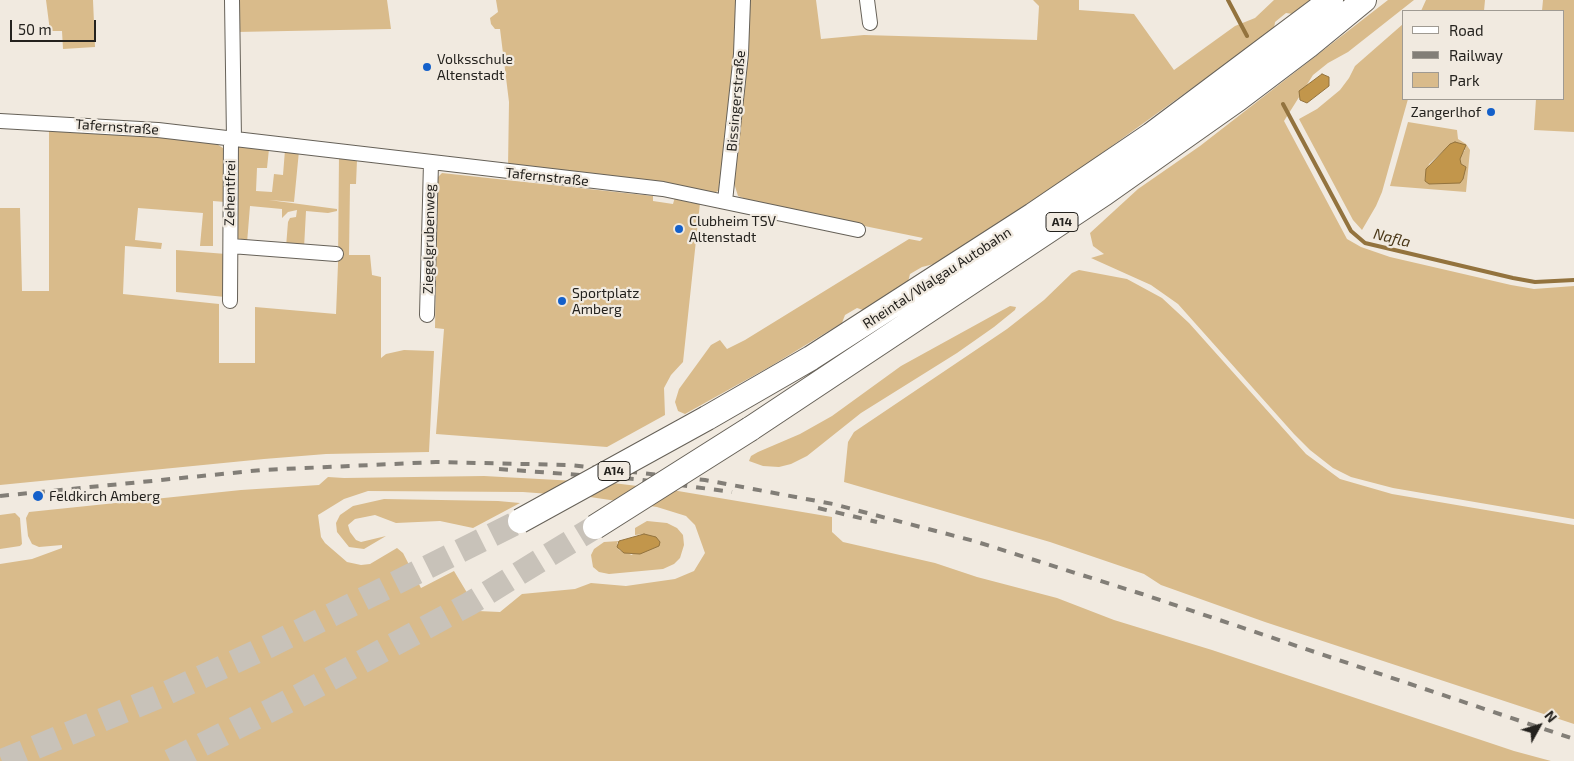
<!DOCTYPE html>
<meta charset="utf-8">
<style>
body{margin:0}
#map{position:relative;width:1574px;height:761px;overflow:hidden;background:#f1eae0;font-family:"Exo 2",sans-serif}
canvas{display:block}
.legend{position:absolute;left:1402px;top:10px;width:162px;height:90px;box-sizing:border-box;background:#f1eae0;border:1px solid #9f9a92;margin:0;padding:6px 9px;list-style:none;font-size:15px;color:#24221e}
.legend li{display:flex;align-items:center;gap:10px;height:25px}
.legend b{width:25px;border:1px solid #9f9a92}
.north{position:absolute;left:1514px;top:701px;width:50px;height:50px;-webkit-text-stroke:4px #f1eae0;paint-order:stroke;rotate:51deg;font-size:14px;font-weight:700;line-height:20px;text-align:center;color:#24221e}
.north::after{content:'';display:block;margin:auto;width:18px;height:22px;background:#24221e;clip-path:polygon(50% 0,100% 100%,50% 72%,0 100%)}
.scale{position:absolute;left:10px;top:20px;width:86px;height:22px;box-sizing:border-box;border:2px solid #24221e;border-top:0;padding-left:6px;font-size:15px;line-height:18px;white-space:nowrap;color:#24221e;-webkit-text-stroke:4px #f1eae0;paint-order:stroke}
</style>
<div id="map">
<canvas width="1574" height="761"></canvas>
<ul class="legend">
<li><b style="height:6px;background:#fff"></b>Road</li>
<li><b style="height:6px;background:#827e77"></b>Railway</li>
<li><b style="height:14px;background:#d9bb8b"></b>Park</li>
</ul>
<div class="north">N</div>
<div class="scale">50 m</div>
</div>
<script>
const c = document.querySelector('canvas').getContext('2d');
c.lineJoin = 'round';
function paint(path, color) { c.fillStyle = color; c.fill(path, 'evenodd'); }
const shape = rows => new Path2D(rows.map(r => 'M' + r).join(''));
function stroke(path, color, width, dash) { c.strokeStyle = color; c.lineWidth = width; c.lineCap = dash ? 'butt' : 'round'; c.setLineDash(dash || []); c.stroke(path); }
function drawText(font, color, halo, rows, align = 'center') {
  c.font = font + ' "Exo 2",sans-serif'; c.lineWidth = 4.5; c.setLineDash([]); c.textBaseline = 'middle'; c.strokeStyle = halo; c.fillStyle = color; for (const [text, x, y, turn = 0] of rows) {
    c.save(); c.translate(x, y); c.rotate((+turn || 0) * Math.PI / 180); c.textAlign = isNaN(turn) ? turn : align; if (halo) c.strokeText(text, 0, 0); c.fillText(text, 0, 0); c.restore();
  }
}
const green = shape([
 [46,0,93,0,95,47,63,49,62,31,50,31],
 [235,0,387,0,391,29,236,32],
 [496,0,737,0,736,54,720,190,712,194,508,167,509,102,500,29,495,29,491,24,490,18,498,12],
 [747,0,816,0,821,39,864,35,1037,40,1039,6,1033,0,1079,0,1079,10,1134,14,1174,70,1235,26,1255,18,1274,0,1310,0,1293,14,1286,13,1275,22,1274,29,1080,169,938,263,922,267,910,274,908,282,863,310,857,308,845,315,842,323,771,366,685,414,678,411,675,402,679,389,711,345,720,340,727,349,745,340,909,239,920,241,923,238,762,205,738,196,734,183],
 [1388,0,1414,0,1348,52,1328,63,1313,75,1284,121,1347,239,1361,247,1390,257,1511,285,1534,289,1574,286,1574,519,1393,488,1351,477,1333,468,1310,450,1294,434,1178,304,1151,285,1091,258,1104,254,1093,246,1090,233,1138,189,1200,146],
 [1426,0,1485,0,1484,11,1421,11],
 [1543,0,1574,0,1574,132,1534,130,1536,99,1563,99,1563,11,1542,11],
 [1403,24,1403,99,1408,99,1382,192,1376,206,1362,230,1353,220,1299,119,1317,109,1340,90,1349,78,1355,66],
 [1408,122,1457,130,1458,139,1466,144,1470,150,1466,192,1390,186],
 [1465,150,1460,156,1460,183,1425,181,1429,164,1443,151],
 [49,128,144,134,215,143,223,148,226,155,225,202,213,201,213,246,200,246,203,213,138,208,135,240,162,243,161,249,125,246,123,294,219,304,219,363,255,363,255,307,336,314,338,264,339,155,357,160,356,184,350,184,349,255,370,255,372,275,381,277,381,358,386,354,404,350,434,351,429,452,326,454,264,459,0,485,0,208,20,208,22,291,49,291],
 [239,145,269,149,267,168,257,168,256,191,272,192,274,174,283,175,285,150,299,151,294,202,269,200,337,209,337,211,328,213,306,211,304,248,286,247,288,222,290,218,296,217,297,210,288,212,282,218,282,209,250,206,247,243,239,241,234,233],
 [442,173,653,196,653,201,673,204,675,197,691,203,700,203,683,362,671,375,664,388,665,415,607,447,436,434,444,329,435,328,437,213,435,180],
 [176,250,226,254,225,297,176,292],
 [1079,270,1127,279,1162,298,1189,323,1306,454,1340,479,1392,494,1574,525,1574,724,1265,622,1161,585,1144,574,1050,542,844,482,848,442,854,432,1007,329,1044,300,1072,273],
 [1010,306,1016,307,1015,310,994,327,957,353,861,413,807,456,791,464,779,467,763,466,749,461,751,456,758,452,800,434,832,416,901,366],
 [484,476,613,483,678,491,832,517,832,532,843,542,935,563,977,577,1057,598,1114,620,1212,650,1514,751,1551,761,0,761,0,564,32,559,62,548,62,545,39,547,32,544,28,536,26,518,29,512,241,490,319,485,328,477,344,478],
 [368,491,523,492,590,497,657,507,686,516,695,525,705,553,694,571,675,579,626,586,591,583,575,589,522,594,500,612,478,611,454,571,421,588,403,553,397,548,370,564,361,565,347,562,325,543,321,537,318,515,344,499],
 [384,499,498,501,520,503,473,528,440,521,396,523,375,515,355,519,348,525,350,532,356,540,361,542,386,536,364,549,349,547,337,532,336,523,340,515,353,506],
 [15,513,20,518,22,544,20,546,0,549,0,515],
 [647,521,667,523,677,528,683,535,684,545,680,558,674,564,663,569,609,574,599,572,593,567,591,555,594,549,604,542,619,541,617,543,619,550,632,555,644,534,635,535,635,528]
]);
const water = shape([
 [1322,74,1329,77,1329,86,1307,103,1300,100,1299,91,1322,74],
 [1455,142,1466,145,1460,159,1461,164,1466,167,1463,179,1460,183,1429,184,1425,181,1426,169,1450,144,1455,142],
 [644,534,656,537,660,542,659,546,640,554,624,553,617,547,619,541,644,534]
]);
const stream = shape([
 [1228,0,1247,36],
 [1283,104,1351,231,1365,243,1513,278,1535,282,1574,280]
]);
const highwayTunnel = shape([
 [2,761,158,697,269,646,520,521],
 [170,761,293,699,469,604,595,527]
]);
const street = shape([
 [232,0,234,139],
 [867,0,870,23],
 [0,121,158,130,663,189,858,230],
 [725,201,741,54,743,0],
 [231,246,336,254],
 [230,301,231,139],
 [427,315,431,163]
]);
const highway = shape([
 [707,418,811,358,1033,215,1151,135,1331,0],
 [750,429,1105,193,1238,99,1308,46,1364,0]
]);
const rail = shape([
 [499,469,635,479,732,492],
 [0,496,262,470,436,462,571,465,705,480,833,504,974,541,1142,594,1574,739],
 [818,508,877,522]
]);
const highwayBridge = shape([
 [520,521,707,418],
 [595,527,750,429]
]);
const markers = [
 [427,67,5,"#1460ca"],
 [1491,112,5,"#1460ca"],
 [679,229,5,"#1460ca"],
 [562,301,5,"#1460ca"],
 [38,496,6,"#1460ca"]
];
const shields = [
 [1062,222,32],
 [614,471,32]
];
const shieldNames = [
 ["A14",1062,222],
 ["A14",614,471]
];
const poiNames = [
 ["Volksschule",437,59],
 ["Altenstadt",437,75],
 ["Zangerlhof",1481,112,"right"],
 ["Clubheim TSV",689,221],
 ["Altenstadt",689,237],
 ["Sportplatz",572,293],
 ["Amberg",572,309],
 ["Feldkirch Amberg",49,496]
];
const streetNames = [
 ["Bissingerstraße",736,101,-85],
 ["Tafernstraße",117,127,4],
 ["Tafernstraße",547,177,6],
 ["Zehentfrei",230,193,-89],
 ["Ziegelgrubenweg",429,239,-89],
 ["Rheintal/Walgau Autobahn",937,278,-33]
];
const waterNames = [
 ["Nafla",1392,238,14]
];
paint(green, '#d9bb8b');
paint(water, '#c2964b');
stroke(water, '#93733e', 1);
stroke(stream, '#93733e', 4);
stroke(highwayTunnel, '#c8c2b9', 24, [24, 12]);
stroke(street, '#666158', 16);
stroke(highway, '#666158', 26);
stroke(street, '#fff', 14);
stroke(highway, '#fff', 24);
stroke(rail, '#827e77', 4, [9, 9]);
stroke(highwayBridge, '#666158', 26, []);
stroke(highwayBridge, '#fff', 24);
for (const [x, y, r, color] of markers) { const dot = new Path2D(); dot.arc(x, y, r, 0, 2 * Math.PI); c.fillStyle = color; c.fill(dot); stroke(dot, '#f1eae0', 2); }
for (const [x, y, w] of shields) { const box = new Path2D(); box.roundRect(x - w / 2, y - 9.5, w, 19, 4); c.fillStyle = '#f1eae0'; c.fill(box); stroke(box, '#24221e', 1); }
drawText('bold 12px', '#24221e', null, shieldNames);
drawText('14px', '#24221e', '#f1eae0', poiNames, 'left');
drawText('14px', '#24221e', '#f1eae0', streetNames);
drawText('italic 15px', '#4b3818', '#f1eae0', waterNames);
</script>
